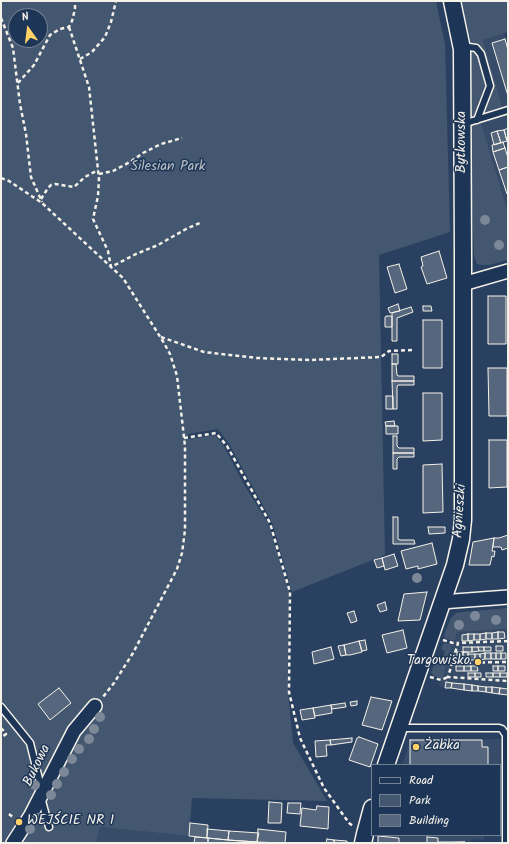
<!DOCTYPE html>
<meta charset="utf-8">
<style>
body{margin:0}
#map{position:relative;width:509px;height:844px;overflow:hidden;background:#2a4060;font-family:Kalam,sans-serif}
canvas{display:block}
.frame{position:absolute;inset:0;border:2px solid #f4f1e8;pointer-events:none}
.legend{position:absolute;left:371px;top:764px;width:130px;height:72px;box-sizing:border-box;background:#1d3557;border:1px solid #738091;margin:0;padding:5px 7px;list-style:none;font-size:12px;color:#f4f1e8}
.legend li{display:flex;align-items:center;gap:8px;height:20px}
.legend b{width:20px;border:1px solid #738091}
.north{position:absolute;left:8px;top:8px;width:40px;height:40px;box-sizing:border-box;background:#1d3557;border:1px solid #738091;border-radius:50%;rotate:346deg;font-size:11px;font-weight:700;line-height:16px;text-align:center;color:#f4f1e8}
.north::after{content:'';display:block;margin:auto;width:14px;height:18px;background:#ffd166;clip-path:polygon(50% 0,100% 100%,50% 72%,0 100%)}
</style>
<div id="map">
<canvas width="509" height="844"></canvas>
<div class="frame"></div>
<ul class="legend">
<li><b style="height:5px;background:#1d3557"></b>Road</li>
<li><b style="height:11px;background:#445771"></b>Park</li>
<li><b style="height:11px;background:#56677d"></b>Building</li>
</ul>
<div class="north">N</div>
</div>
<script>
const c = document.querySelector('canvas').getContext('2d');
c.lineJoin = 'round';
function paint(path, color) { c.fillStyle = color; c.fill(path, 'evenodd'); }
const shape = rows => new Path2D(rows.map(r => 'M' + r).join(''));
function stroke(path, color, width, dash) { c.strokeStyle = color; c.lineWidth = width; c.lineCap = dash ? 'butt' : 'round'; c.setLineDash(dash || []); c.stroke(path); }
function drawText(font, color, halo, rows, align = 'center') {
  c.font = font + ' Kalam,sans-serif'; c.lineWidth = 3; c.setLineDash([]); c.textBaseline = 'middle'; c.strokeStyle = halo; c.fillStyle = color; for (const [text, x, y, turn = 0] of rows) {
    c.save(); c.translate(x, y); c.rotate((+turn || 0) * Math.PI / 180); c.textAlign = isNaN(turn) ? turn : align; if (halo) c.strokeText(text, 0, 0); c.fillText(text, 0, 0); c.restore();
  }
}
const built = shape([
 [504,33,508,45,508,212,481,123,505,116,483,40],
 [508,629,508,695,441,687,439,686,456,632],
 [411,739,501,739,502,744,502,771,500,771,500,765,402,765],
 [100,827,208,838,263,843,96,843],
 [380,835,484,835,484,840,471,839,471,843,379,843]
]);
const green = shape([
 [1,1,436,1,445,44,450,232,379,255,385,555,292,592,272,522,229,444,218,429,188,434,188,439,215,435,224,446,243,483,268,523,289,592,288,693,293,743,327,801,192,798,189,836,100,827,96,843,1,843],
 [16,16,40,16,40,40,16,40],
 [462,1,508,1,508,32,483,40,503,109,483,115,493,86,484,52,478,45,471,43],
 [470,51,474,51,478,54,486,85,474,116,469,118],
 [481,123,508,212,508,260,489,265,481,265,477,264,474,256,469,126],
 [508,608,508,629,457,632,454,641,447,639,444,637,444,635,451,618,456,613,463,612],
 [445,643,452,645,442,679,434,676,431,673,436,658,442,660,445,651,441,649,443,644]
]);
const building = shape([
 [505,39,508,50,508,96,492,43,505,39],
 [508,128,508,140,507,141,504,130,508,128],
 [504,130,507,141,501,143,497,131,504,130],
 [497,131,501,143,494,145,491,133,497,131],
 [503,142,505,148,493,152,492,145,503,142],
 [505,148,508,158,508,167,499,170,493,152,505,148],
 [508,167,508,193,507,194,499,170,508,167],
 [439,251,447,278,427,284,421,267,423,266,421,257,439,251],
 [399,264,407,289,395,293,387,267,399,264],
 [488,296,506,296,506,344,488,344,488,296],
 [398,304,400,311,390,313,388,308,398,304],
 [423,306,431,306,432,311,423,311,423,306],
 [411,307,413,312,397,318,397,341,392,341,392,313,411,307],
 [387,316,392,316,392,327,385,327,385,317,387,316],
 [423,320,442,320,442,368,423,368,423,320],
 [392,354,398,354,398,364,392,364,392,354],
 [392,364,396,364,397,375,398,376,414,376,414,381,392,381,392,364],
 [488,368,507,368,507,416,489,416,488,368],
 [392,381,414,381,414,385,398,385,397,387,397,409,393,409,392,381],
 [423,393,442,393,442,440,423,441,423,393],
 [386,396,393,396,393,409,386,409,386,396],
 [394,421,395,426,386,426,385,422,394,421],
 [386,426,398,426,398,434,386,434,386,426],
 [393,436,397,436,397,446,399,448,414,448,414,453,393,453,393,436],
 [489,440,507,440,507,487,489,488,489,440],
 [393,453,414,453,414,457,399,457,397,459,397,469,393,469,393,453],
 [442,464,443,512,423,513,423,465,442,464],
 [393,517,398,517,398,539,400,540,414,540,415,544,393,544,393,517],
 [428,527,445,527,445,533,429,534,428,527],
 [508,535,508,548,502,550,501,547,493,547,494,538,499,538,508,535],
 [494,538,492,551,495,551,494,557,492,556,490,565,469,565,473,542,494,538],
 [432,543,437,564,418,569,418,566,406,569,401,551,432,543],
 [394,554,398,566,385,570,382,558,394,554],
 [382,558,384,566,377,568,374,560,382,558],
 [427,592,420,620,398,621,404,594,427,592],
 [385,602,387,610,380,612,377,605,385,602],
 [354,611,357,621,351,623,347,613,354,611],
 [403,630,407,648,387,653,382,635,403,630],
 [498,632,504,632,505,638,498,639,498,632],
 [498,632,498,639,492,639,492,633,498,632],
 [486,633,486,639,480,640,480,634,486,633],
 [486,633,492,633,492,639,486,639,486,633],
 [468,634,474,634,474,640,468,641,468,634],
 [468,634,468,641,462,641,462,635,468,634],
 [474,634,480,634,480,640,474,640,474,634],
 [365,640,367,650,362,651,359,641,365,640],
 [359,641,362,652,350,655,346,655,344,645,359,641],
 [344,645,346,655,341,656,338,646,344,645],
 [496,646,503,646,503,651,496,651,496,646],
 [331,647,334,659,314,664,312,652,331,647],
 [463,647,472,647,472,652,463,652,463,647],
 [472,647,478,647,479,651,472,652,472,647],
 [478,647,484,647,484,651,479,651,478,647],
 [484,647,491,647,491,651,484,651,484,647],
 [457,652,463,652,463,660,457,660,457,652],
 [463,652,468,652,468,660,463,660,463,652],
 [485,653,485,659,480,660,480,654,485,653],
 [485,653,491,653,491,659,485,659,485,653],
 [491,653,496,653,496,659,491,659,491,653],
 [496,653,501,653,501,659,496,659,496,653],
 [501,653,506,653,506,659,501,659,501,653],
 [468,654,475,654,475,660,468,660,468,654],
 [475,654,480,654,480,660,475,660,475,654],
 [456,666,464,666,464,671,456,671,456,666],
 [464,666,471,666,471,671,464,671,464,666],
 [471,666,477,666,478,671,471,671,471,666],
 [493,666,498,666,498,671,493,671,493,666],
 [498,666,505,666,505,671,498,671,498,666],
 [468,673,475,673,475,677,468,677,468,673],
 [475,673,481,673,481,677,475,677,475,673],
 [486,673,493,673,493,677,486,677,486,673],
 [493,673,500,673,500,677,493,677,493,673],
 [500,673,507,673,507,677,500,677,500,673],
 [446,682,452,683,451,688,445,688,446,682],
 [452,683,464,684,464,690,451,688,452,683],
 [464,684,472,685,472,691,464,690,464,684],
 [472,685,478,686,478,691,472,691,472,685],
 [478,686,486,687,486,692,478,691,478,686],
 [486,687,492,687,492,693,486,692,486,687],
 [492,687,500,688,499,694,492,693,492,687],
 [59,688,71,703,50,720,38,704,59,688],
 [500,688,508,689,508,695,499,694,500,688],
 [371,697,392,701,382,730,362,725,371,697],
 [357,701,357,705,351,706,350,702,357,701],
 [345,703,346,707,332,709,331,705,345,703],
 [331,705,332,713,315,716,313,708,331,705],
 [313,708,315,718,302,720,300,710,313,708],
 [359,737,378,744,370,767,349,760,357,738,359,737],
 [352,738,352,742,331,745,330,740,352,738],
 [330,740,331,745,326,745,327,756,316,757,315,741,330,740],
 [410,740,482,740,482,747,488,747,488,765,410,765,410,740],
 [269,802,282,803,281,823,268,823,269,802],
 [288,803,301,803,300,814,287,813,288,803],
 [317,806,329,807,328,829,300,826,302,808,316,810,317,806],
 [190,823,208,825,207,838,189,836,190,823],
 [207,829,229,831,228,840,207,838,207,829],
 [258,829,286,832,285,843,257,842,258,829],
 [229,831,259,833,257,842,228,840,229,831],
 [378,836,399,838,399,843,378,843,378,836],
 [195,837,208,838,208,843,194,843,195,837],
 [427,837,438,838,438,843,427,843,427,837],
 [208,838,228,840,257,842,208,843,208,838],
 [327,839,334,840,334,843,326,843,327,839],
 [334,840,347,841,347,843,334,843,334,840],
 [438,842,465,842,438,843,438,842]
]);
const path = shape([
 [1,18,13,48,20,104,26,134,31,177,42,202],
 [69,27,89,87,99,179,98,196,93,219,108,251,111,267,136,254,158,245,186,229,202,222],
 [80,59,92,52,105,37,111,22,116,1],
 [18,83,34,65,50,35,60,29,69,27,72,21,75,9,75,1],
 [99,174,113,171,130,162,143,153,161,144,182,138],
 [1,178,9,181,42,203,123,278,164,343,170,354,177,376,185,446,185,530,182,553,177,569,133,653,114,683,103,697],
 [41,199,48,188,51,185,55,184,74,187,85,177,98,170],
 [161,337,204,352,257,358,310,360,381,357,389,351,413,350],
 [184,438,216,433,227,446,270,523,290,592,289,692,300,738,324,788,349,823,353,826],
 [443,640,453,643,458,643],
 [508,641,458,643,448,677,508,681],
 [453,663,508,662],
 [430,677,441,680,448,677],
 [1,730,2,729,6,734,1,738],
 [9,814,14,818]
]);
const service = shape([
 [462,46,476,48,481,54,490,86,477,120],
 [463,124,508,110],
 [1,707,30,743,39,779,41,797,49,827],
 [399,728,499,728,502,729,506,735,506,843]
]);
const minor = shape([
 [463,284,508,271],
 [441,602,508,597],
 [13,843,31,815,74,731,95,706]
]);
const tertiary = shape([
 [386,765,455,565,461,539,463,520,463,254,462,49,452,1],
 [363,843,365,834,372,808]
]);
const trees = [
 [485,220],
 [499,245],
 [417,578],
 [475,616],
 [496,620],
 [459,625],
 [100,717],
 [94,729],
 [89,739],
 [79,749],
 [72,759],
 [64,772],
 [57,784],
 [35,785],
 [51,795],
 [37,818],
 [30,829]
];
const markers = [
 [478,662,4,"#ffd166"],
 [416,747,4,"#ffd166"],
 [19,822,4,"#ffd166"]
];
const streetNames = [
 ["Bytkowska",463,142,-90],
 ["Agnieszki",461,511,-86],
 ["Bukowa",38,766,-64]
];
const parkNames = [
 ["Silesian Park",168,168]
];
const poiNames = [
 ["Targowisko",470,662,"right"],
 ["Żabka",424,747],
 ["WEJŚCIE NR 1",27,822]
];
paint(built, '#374c69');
paint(green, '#445771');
paint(building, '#56677d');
stroke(building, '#f4f1e8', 1);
stroke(service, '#f4f1e8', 9);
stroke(minor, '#f4f1e8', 16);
stroke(tertiary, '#f4f1e8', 19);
stroke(path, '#f4f1e8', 2.5, [4, 3]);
stroke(service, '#1d3557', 6);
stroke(minor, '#1d3557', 13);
stroke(tertiary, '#1d3557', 16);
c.fillStyle = '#7c8897';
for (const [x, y] of trees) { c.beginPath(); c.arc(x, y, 5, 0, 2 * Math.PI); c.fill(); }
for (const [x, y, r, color] of markers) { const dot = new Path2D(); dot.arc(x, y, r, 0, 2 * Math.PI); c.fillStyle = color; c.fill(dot); stroke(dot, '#1d3557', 1.5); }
drawText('14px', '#f4f1e8', '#1d3557', streetNames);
drawText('14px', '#bfc3c4', '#1d3557', parkNames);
drawText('14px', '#f4f1e8', '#1d3557', poiNames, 'left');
</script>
